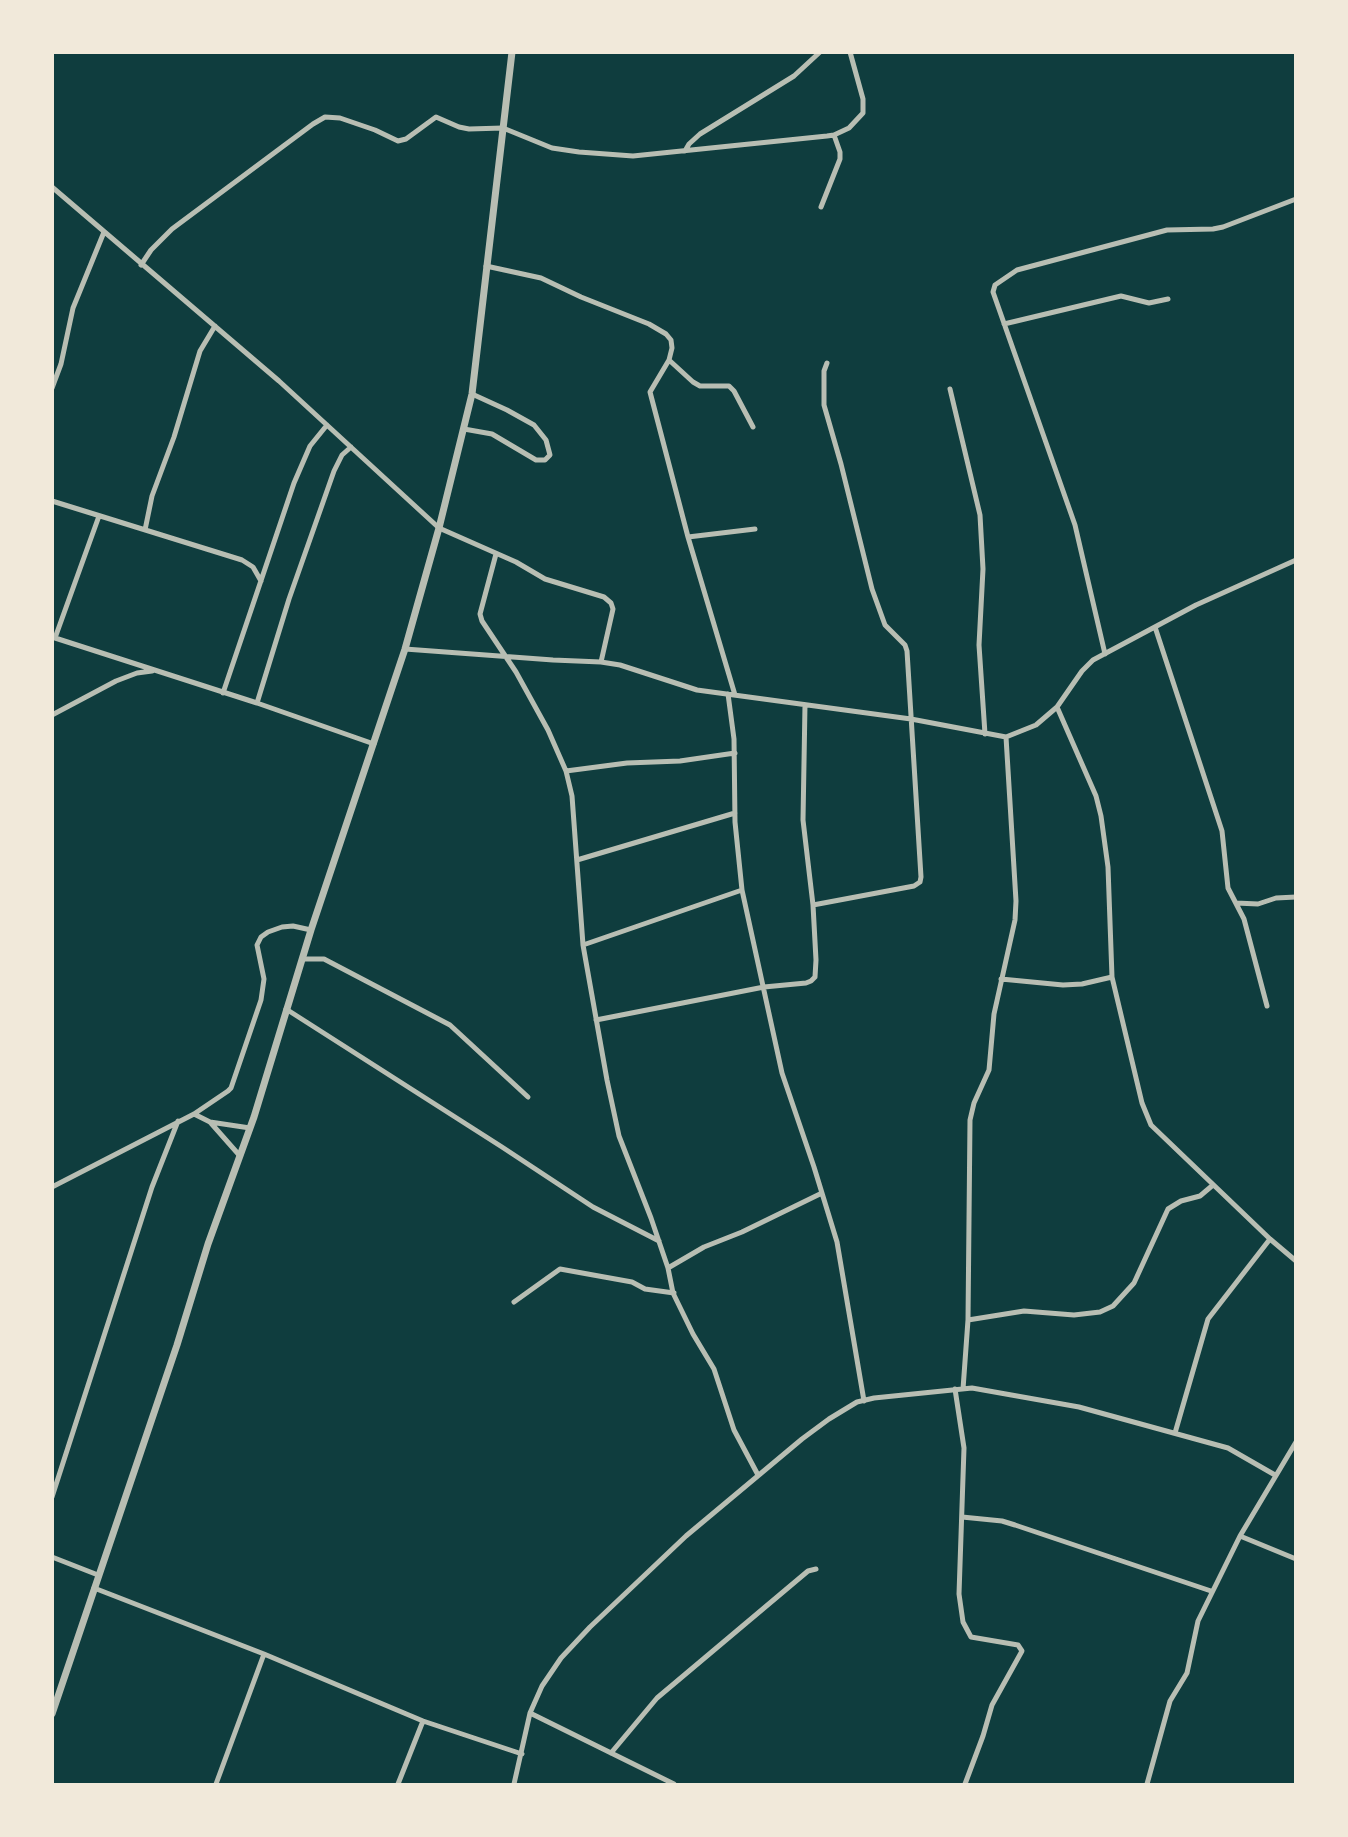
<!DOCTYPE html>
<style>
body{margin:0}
#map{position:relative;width:1348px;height:1837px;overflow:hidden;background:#0f3d3e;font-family:Jost,sans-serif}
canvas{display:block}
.frame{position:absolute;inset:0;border:54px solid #f1e9da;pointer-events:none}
</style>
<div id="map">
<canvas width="1348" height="1837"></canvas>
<div class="frame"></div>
</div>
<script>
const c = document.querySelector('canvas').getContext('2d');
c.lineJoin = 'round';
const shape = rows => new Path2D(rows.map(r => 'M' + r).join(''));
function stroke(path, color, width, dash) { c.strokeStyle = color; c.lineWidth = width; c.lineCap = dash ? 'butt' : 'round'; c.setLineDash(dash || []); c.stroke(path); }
const minor = shape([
 [685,151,689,144,700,134,794,76,820,52],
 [52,187,279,381,439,528,516,562,545,579,604,597,611,603,613,609,601,662],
 [821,207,840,159,840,152,834,135],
 [141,265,151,250,172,229,313,124,325,117,340,118,375,130,398,141,406,139,436,117,459,127,469,129,503,128,552,148,579,152,633,156,827,136,834,135,849,128,863,113,863,99,850,52],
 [486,266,541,278,581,297,649,324,666,334,671,340,672,348,669,360,650,392,688,537,735,695],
 [1004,324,1121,296,1149,303,1168,299],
 [669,360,693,382,700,386,729,386,734,391,753,427],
 [52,388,61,364,73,308,104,232],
 [950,389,980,515,983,569,979,645,985,734],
 [464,429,492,434,536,460,545,460,550,455,546,440,534,425,507,410,472,394],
 [52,501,242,560,253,567,261,581],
 [145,530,152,496,174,437,200,351,215,326],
 [688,537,755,529],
 [496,554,480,614,482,621,516,672,548,730,566,771,572,796,583,945,607,1080,619,1136,651,1218,668,1268,673,1293,693,1334,714,1369,734,1430,758,1475],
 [1155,627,1222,831,1228,888,1244,919,1267,1006],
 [52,637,257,703,374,744],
 [55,638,99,516],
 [405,649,553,660,601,662,620,665,697,690,911,719,1006,737,1036,725,1057,707,1082,671,1093,660,1196,605,1296,560],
 [1105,654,1075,525,993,292,995,285,1017,270,1167,230,1213,229,1223,227,1296,199],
 [223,693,294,483,310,446,327,425],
 [728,694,734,739,735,822,742,890,782,1073,814,1167,837,1242,864,1401],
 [257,703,289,599,334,471,342,455,351,447],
 [1057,707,1096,796,1101,816,1108,867,1112,977,1142,1103,1151,1125,1270,1239,1296,1261],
 [52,715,116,681,137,673,152,671],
 [566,771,627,763,680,761,735,753],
 [577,860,735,813],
 [1236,903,1258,904,1276,898,1296,897],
 [813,905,914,886,920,882,921,877,907,651,905,645,885,625,872,589,841,464,824,405,824,371,827,363],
 [583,945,742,890],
 [302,959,324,959,450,1025,528,1097],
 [1001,979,1063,985,1082,984,1112,977],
 [286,1009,502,1147,593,1207,659,1241],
 [596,1020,764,987,806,983,811,981,815,977,816,960,813,905,803,820,805,705],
 [194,1114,210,1122,240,1156],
 [210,1122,250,1128],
 [52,1187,194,1114,228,1091,231,1088,261,1000,264,979,257,945,261,937,268,932,282,927,293,926,311,930],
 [668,1268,704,1247,742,1232,822,1193],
 [514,1302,560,1269,632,1282,645,1289,674,1293],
 [968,1320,1024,1311,1074,1315,1100,1312,1113,1306,1134,1283,1168,1209,1181,1201,1200,1196,1213,1185],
 [955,1389,964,1448,959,1594,963,1622,971,1637,1018,1645,1022,1651,992,1705,983,1736,965,1784],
 [963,1389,968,1320,970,1120,974,1103,989,1070,994,1014,1015,920,1016,901,1006,737],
 [1175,1433,1208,1319,1270,1239],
 [52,1497,152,1187,178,1121],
 [962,1517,1002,1521,1015,1525,1211,1591],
 [1240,1536,1296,1559],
 [52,1557,98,1575],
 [94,1588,264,1654,423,1721,522,1754],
 [530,1713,674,1784],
 [611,1753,657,1698,808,1571,816,1569],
 [216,1784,264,1654],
 [398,1784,423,1721],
 [514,1784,530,1713,542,1686,561,1658,590,1627,686,1536,802,1439,829,1419,857,1402,874,1398,972,1388,1079,1407,1228,1448,1275,1475],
 [1147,1784,1170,1701,1187,1673,1198,1621,1240,1536,1296,1442]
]);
const tertiary = shape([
 [52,1714,177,1345,208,1244,254,1117,311,930,405,649,439,528,472,394,512,52]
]);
stroke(minor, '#b8beb3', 5);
stroke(tertiary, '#b8beb3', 7);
</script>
